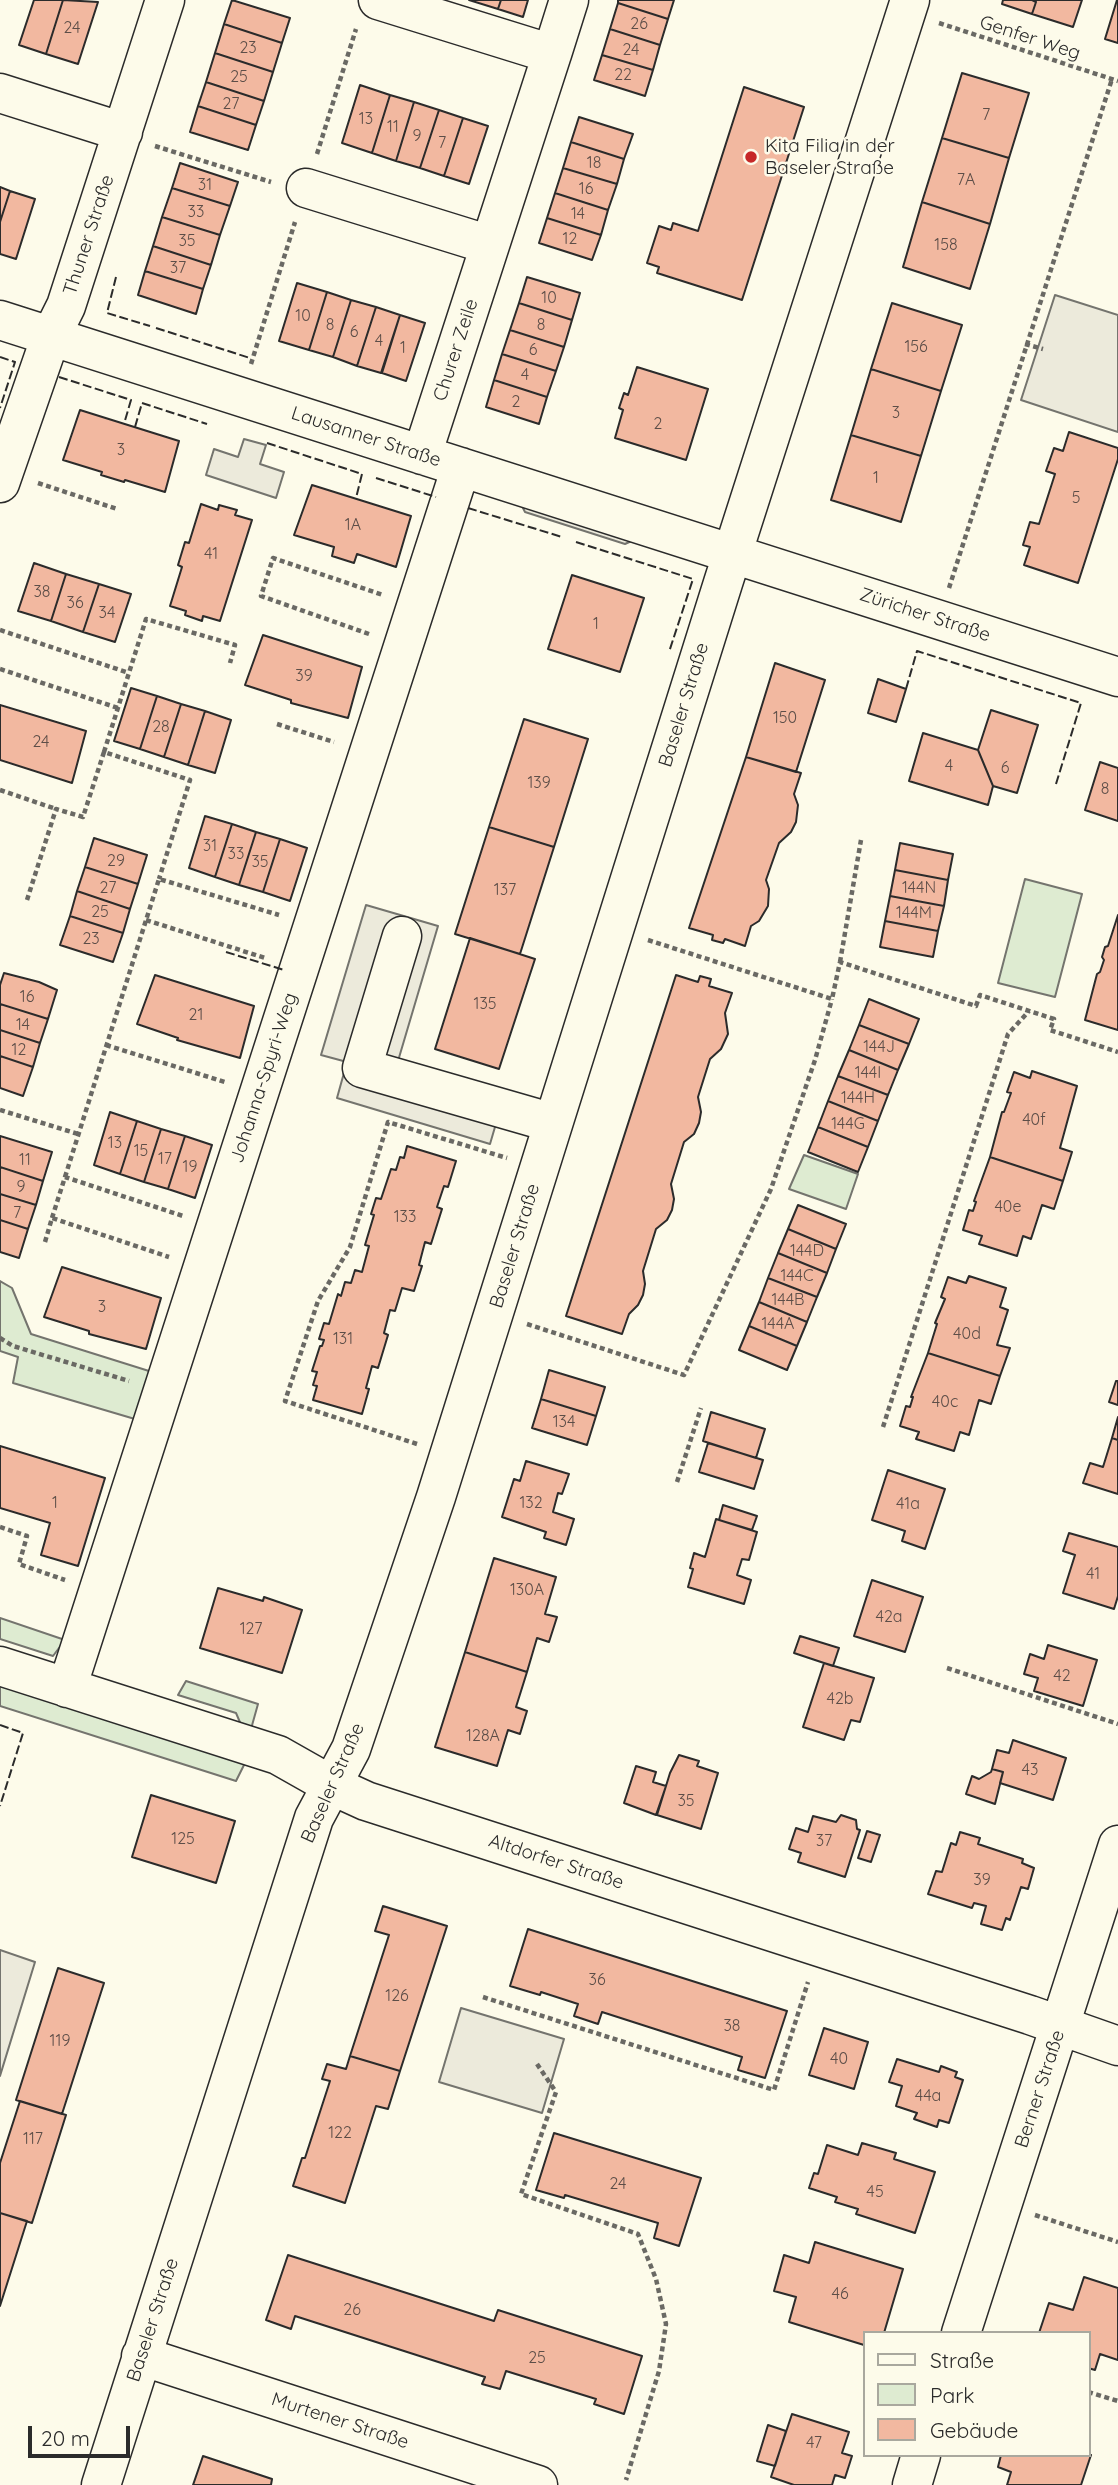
<!DOCTYPE html>
<meta charset="utf-8">
<style>
body{margin:0}
#map{position:relative;width:1118px;height:2485px;overflow:hidden;background:#fdfbea;font-family:Quicksand,sans-serif}
canvas{display:block}
.legend{position:absolute;left:863px;top:2331px;width:228px;height:126px;box-sizing:border-box;background:#fdfbea;border:2px solid #a9a89e;margin:0;padding:9px 12px;list-style:none;font-size:21px;color:#2b2b2b}
.legend li{display:flex;align-items:center;gap:14px;height:35px}
.legend b{width:35px;border:2px solid #a9a89e}
.scale{position:absolute;left:28px;top:2426px;width:102px;height:32px;box-sizing:border-box;border:4px solid #2b2b2b;border-top:0;padding-left:9px;font-size:21px;line-height:24px;white-space:nowrap;color:#2b2b2b;-webkit-text-stroke:5px #fdfbea;paint-order:stroke}
</style>
<div id="map">
<canvas width="1118" height="2485"></canvas>
<ul class="legend">
<li><b style="height:9px;background:#fdfbea"></b>Straße</li>
<li><b style="height:19px;background:#deebd1"></b>Park</li>
<li><b style="height:19px;background:#f2b8a0"></b>Gebäude</li>
</ul>
<div class="scale">20 m</div>
</div>
<script>
const c = document.querySelector('canvas').getContext('2d');
c.lineJoin = 'round';
function paint(path, color) { c.fillStyle = color; c.fill(path, 'evenodd'); }
const shape = rows => new Path2D(rows.map(r => 'M' + r).join(''));
function stroke(path, color, width, dash) { c.strokeStyle = color; c.lineWidth = width; c.lineCap = dash ? 'butt' : 'round'; c.setLineDash(dash || []); c.stroke(path); }
function drawText(font, color, halo, rows, align = 'center') {
  c.font = font + ' Quicksand,sans-serif'; c.lineWidth = 5; c.setLineDash([]); c.textBaseline = 'middle'; c.strokeStyle = halo; c.fillStyle = color; for (const [text, x, y, turn = 0] of rows) {
    c.save(); c.translate(x, y); c.rotate((+turn || 0) * Math.PI / 180); c.textAlign = isNaN(turn) ? turn : align; if (halo) c.strokeText(text, 0, 0); c.fillText(text, 0, 0); c.restore();
  }
}
const green = shape([
 [1025,879,1082,894,1055,997,998,983,1025,879],
 [804,1155,858,1174,846,1209,789,1189,804,1155],
 [0,1281,12,1288,31,1334,149,1371,145,1422,13,1383,18,1357,0,1351,0,1281],
 [0,1618,65,1640,53,1656,0,1639,0,1618],
 [186,1681,258,1704,251,1729,242,1727,236,1713,178,1695,186,1681],
 [0,1685,245,1763,236,1781,0,1706,0,1685]
]);
const parking = shape([
 [1055,295,1118,315,1118,432,1021,400,1055,295],
 [244,439,266,445,260,464,284,472,276,498,206,475,214,449,238,457,244,439],
 [519,500,638,538,625,544,525,512,519,500],
 [366,905,438,926,398,1061,505,1093,490,1144,337,1098,347,1062,321,1055,366,905],
 [0,1950,35,1962,0,2076,0,1950],
 [461,2008,564,2039,542,2113,439,2082,461,2008]
]);
const building = shape([
 [34,0,63,0,46,54,19,45,34,0],
 [63,0,98,2,78,64,46,54,63,0],
 [232,0,290,18,282,43,224,24,232,0],
 [469,0,501,0,498,9,469,0],
 [501,0,528,0,523,17,498,9,501,0],
 [618,0,674,0,668,19,618,3,618,0],
 [1003,0,1032,0,1036,2,1032,14,1002,4,1003,0],
 [1032,0,1082,0,1073,27,1032,14,1036,2,1032,0],
 [1117,0,1118,0,1118,43,1105,39,1117,0],
 [618,3,668,19,660,45,610,29,618,3],
 [224,24,282,43,273,72,215,53,224,24],
 [610,29,660,45,653,70,602,55,610,29],
 [215,53,273,72,264,101,206,82,215,53],
 [602,55,653,70,645,96,594,80,602,55],
 [962,73,1029,93,1009,158,942,138,962,73],
 [206,82,264,101,256,125,198,106,206,82],
 [360,85,390,95,372,153,342,143,360,85],
 [744,87,804,107,742,300,657,273,659,267,647,263,659,226,671,230,673,223,698,231,744,87],
 [390,95,414,102,396,161,372,153,390,95],
 [414,102,439,110,420,168,396,161,414,102],
 [198,106,256,125,248,150,190,132,198,106],
 [439,110,463,118,444,176,420,168,439,110],
 [579,117,633,134,624,159,571,142,579,117],
 [463,118,488,126,469,184,444,176,463,118],
 [942,138,1009,158,990,224,922,202,942,138],
 [571,142,624,159,617,184,563,168,571,142],
 [180,163,238,182,230,206,172,188,180,163],
 [563,168,617,184,608,210,555,193,563,168],
 [0,187,10,191,0,222,0,187],
 [172,188,230,206,220,235,162,217,172,188],
 [10,191,35,199,16,259,0,254,0,222,10,191],
 [555,193,608,210,601,235,547,218,555,193],
 [922,202,990,224,970,289,903,267,922,202],
 [162,217,220,235,211,265,153,246,162,217],
 [547,218,601,235,592,260,539,243,547,218],
 [153,246,211,265,203,289,145,271,153,246],
 [145,271,203,289,196,314,138,295,145,271],
 [527,277,580,293,572,320,519,303,527,277],
 [297,283,327,292,309,350,279,341,297,283],
 [327,292,351,300,333,357,309,350,327,292],
 [351,300,376,307,357,366,333,357,351,300],
 [519,303,572,320,564,347,510,330,519,303],
 [892,303,962,325,941,391,871,369,892,303],
 [376,307,400,315,381,373,357,366,376,307],
 [400,315,425,323,406,381,382,373,400,315],
 [510,330,564,347,556,371,502,354,510,330],
 [502,354,556,371,547,397,494,380,502,354],
 [637,367,708,389,686,460,615,438,623,410,619,408,624,393,628,395,637,367],
 [871,369,941,391,921,456,851,435,871,369],
 [494,380,547,397,539,424,486,407,494,380],
 [80,410,179,441,165,492,125,480,124,482,101,475,102,472,63,460,80,410],
 [1069,432,1118,448,1118,459,1078,583,1024,565,1030,547,1023,545,1030,522,1039,524,1055,474,1046,471,1054,448,1063,451,1069,432],
 [851,435,921,456,901,522,831,500,851,435],
 [312,485,411,516,396,567,357,554,354,563,332,556,334,547,294,535,312,485],
 [201,504,218,510,219,505,237,510,235,515,252,520,220,621,203,616,202,621,185,615,186,611,170,606,182,567,178,565,185,542,189,543,201,504],
 [34,563,66,574,51,621,18,611,34,563],
 [66,574,99,584,83,632,51,621,66,574],
 [572,575,644,598,620,672,548,649,572,575],
 [99,584,131,594,115,642,83,632,99,584],
 [263,635,362,667,348,718,291,703,291,700,245,685,263,635],
 [775,663,825,680,796,772,746,757,775,663],
 [878,679,906,689,896,722,868,713,878,679],
 [131,688,157,696,140,749,114,741,131,688],
 [157,696,181,704,164,757,140,749,157,696],
 [181,704,205,711,188,765,164,757,181,704],
 [0,705,86,731,72,783,0,760,0,705],
 [991,710,1038,725,1017,793,993,786,978,750,991,710],
 [205,711,231,720,215,773,188,765,205,711],
 [524,719,588,739,554,847,489,827,524,719],
 [923,733,978,750,993,786,988,805,909,781,923,733],
 [746,757,801,773,794,794,798,805,796,822,791,832,779,843,766,880,769,889,768,906,759,921,751,926,745,946,725,939,723,943,712,940,713,935,689,928,746,757],
 [1100,762,1118,768,1118,821,1085,810,1100,762],
 [205,816,232,824,215,877,189,868,205,816],
 [232,824,256,832,239,885,215,877,232,824],
 [489,827,554,847,520,954,455,934,489,827],
 [256,832,280,839,263,892,239,885,256,832],
 [94,838,147,855,138,884,85,867,94,838],
 [280,839,307,848,290,901,263,892,280,839],
 [900,843,953,854,948,880,895,870,900,843],
 [85,867,138,884,130,909,77,891,85,867],
 [895,870,948,880,944,906,890,896,895,870],
 [77,891,130,909,123,933,70,916,77,891],
 [890,896,944,906,938,931,885,921,890,896],
 [1118,915,1118,1030,1085,1020,1097,974,1100,972,1104,960,1102,957,1105,947,1108,946,1118,915],
 [70,916,123,933,113,962,60,945,70,916],
 [885,921,938,931,933,957,880,947,885,921],
 [470,938,535,959,499,1069,435,1049,470,938],
 [4,973,39,982,57,990,48,1019,0,1004,0,985,4,973],
 [155,975,254,1006,240,1058,177,1040,178,1038,137,1024,155,975],
 [676,975,698,982,700,976,711,979,709,986,732,993,725,1013,728,1034,721,1049,710,1059,698,1097,701,1112,699,1123,694,1134,684,1142,671,1184,674,1199,672,1210,667,1220,656,1229,643,1271,645,1284,643,1295,638,1305,629,1314,622,1334,566,1316,676,975],
 [869,999,919,1019,909,1044,859,1025,869,999],
 [0,1004,48,1019,40,1043,0,1030,0,1004],
 [859,1025,909,1044,898,1070,849,1050,859,1025],
 [0,1030,40,1043,33,1067,0,1056,0,1030],
 [849,1050,898,1070,888,1095,838,1076,849,1050],
 [0,1056,33,1067,23,1096,0,1088,0,1056],
 [1032,1071,1077,1086,1060,1148,1072,1152,1063,1181,990,1157,1002,1112,1004,1112,1011,1093,1007,1092,1014,1072,1030,1078,1032,1071],
 [838,1076,888,1095,878,1121,828,1101,838,1076],
 [828,1101,878,1121,868,1147,818,1127,828,1101],
 [110,1112,137,1121,120,1174,94,1165,110,1112],
 [137,1121,161,1129,144,1182,120,1174,137,1121],
 [818,1127,868,1147,858,1172,808,1152,818,1127],
 [161,1129,185,1136,168,1189,144,1182,161,1129],
 [0,1136,52,1152,43,1181,0,1167,0,1136],
 [185,1136,212,1145,195,1198,168,1189,185,1136],
 [407,1146,456,1161,448,1187,444,1186,437,1207,442,1209,431,1244,425,1242,419,1265,422,1266,414,1291,402,1288,395,1311,390,1310,384,1333,388,1335,378,1368,372,1366,366,1388,369,1389,362,1414,313,1400,317,1386,313,1385,317,1372,312,1371,320,1346,322,1346,324,1340,319,1339,324,1323,329,1324,338,1294,341,1296,345,1282,351,1283,355,1270,362,1272,369,1246,365,1245,374,1215,371,1214,376,1198,381,1199,391,1169,396,1170,400,1157,404,1158,407,1146],
 [990,1157,1063,1181,1054,1209,1042,1205,1031,1239,1023,1236,1017,1256,979,1244,982,1236,963,1230,969,1210,973,1211,976,1202,974,1201,990,1157],
 [0,1167,43,1181,36,1205,0,1194,0,1167],
 [0,1194,36,1205,28,1229,0,1220,0,1194],
 [798,1205,846,1224,836,1249,788,1229,798,1205],
 [0,1220,28,1229,19,1258,0,1252,0,1220],
 [788,1229,836,1249,827,1273,778,1253,788,1229],
 [778,1253,827,1273,817,1297,768,1278,778,1253],
 [62,1267,161,1298,146,1349,89,1334,89,1331,44,1317,62,1267],
 [969,1276,1006,1288,1000,1307,1008,1310,997,1345,1010,1348,1000,1376,928,1353,937,1324,935,1323,945,1299,941,1297,948,1277,966,1283,969,1276],
 [768,1278,817,1297,807,1322,759,1302,768,1278],
 [759,1302,807,1322,797,1346,749,1326,759,1302],
 [749,1326,797,1346,787,1370,739,1350,749,1326],
 [928,1353,1000,1376,991,1404,979,1400,969,1435,960,1432,954,1451,916,1439,919,1432,900,1426,906,1406,910,1407,913,1397,911,1397,928,1353],
 [549,1370,605,1387,596,1416,541,1399,549,1370],
 [1116,1381,1118,1381,1118,1405,1109,1402,1116,1381],
 [541,1399,596,1416,587,1445,532,1428,541,1399],
 [711,1412,765,1429,756,1458,703,1441,711,1412],
 [1118,1417,1118,1440,1112,1438,1118,1417],
 [1112,1438,1118,1440,1118,1494,1083,1483,1090,1463,1103,1467,1112,1438],
 [708,1443,763,1460,754,1489,699,1472,708,1443],
 [0,1446,105,1478,78,1566,41,1555,50,1523,0,1508,0,1446],
 [526,1461,569,1474,562,1494,558,1493,553,1512,574,1519,566,1545,544,1538,546,1532,502,1517,514,1479,520,1481,526,1461],
 [888,1470,945,1489,925,1549,902,1541,905,1531,872,1520,888,1470],
 [723,1505,757,1516,752,1530,719,1520,723,1505],
 [716,1519,757,1532,749,1560,742,1559,737,1575,751,1580,744,1604,688,1587,693,1569,690,1568,694,1553,705,1557,716,1519],
 [1069,1533,1118,1547,1118,1596,1114,1609,1063,1593,1075,1555,1063,1551,1069,1533],
 [494,1558,556,1577,545,1614,557,1617,549,1642,537,1638,527,1672,465,1652,494,1558],
 [872,1580,923,1597,905,1652,854,1636,872,1580],
 [218,1588,263,1601,264,1597,302,1610,282,1673,200,1648,218,1588],
 [800,1636,839,1648,833,1666,794,1653,800,1636],
 [1048,1645,1097,1660,1083,1706,1034,1691,1038,1678,1024,1674,1030,1654,1044,1659,1048,1645],
 [465,1652,527,1672,516,1707,527,1711,520,1734,508,1730,497,1766,435,1747,465,1652],
 [824,1663,874,1678,860,1722,851,1720,844,1740,803,1727,824,1663],
 [1013,1740,1066,1758,1053,1800,1000,1783,1003,1772,992,1769,997,1750,1009,1753,1013,1740],
 [679,1755,699,1761,697,1766,718,1773,701,1829,657,1815,670,1773,679,1755],
 [636,1766,656,1772,653,1782,666,1786,656,1815,624,1803,636,1766],
 [992,1769,1003,1772,995,1804,966,1794,972,1776,979,1779,991,1772,992,1769],
 [151,1795,235,1821,216,1883,132,1857,151,1795],
 [841,1815,856,1820,857,1829,860,1830,845,1877,798,1862,801,1853,789,1849,796,1828,808,1832,813,1816,836,1822,841,1815],
 [867,1831,880,1835,871,1862,858,1858,867,1831],
 [960,1832,980,1838,978,1844,1023,1859,1022,1863,1034,1868,1028,1889,1021,1887,1010,1920,1006,1918,1002,1930,981,1924,986,1906,974,1903,972,1908,928,1894,936,1871,942,1872,951,1843,956,1845,960,1832],
 [383,1906,447,1926,400,2071,350,2056,389,1935,375,1931,383,1906],
 [528,1929,787,2011,765,2078,738,2070,742,2057,602,2012,598,2024,574,2016,578,2004,541,1992,540,1995,510,1986,528,1929],
 [58,1968,104,1983,62,2114,16,2100,58,1968],
 [824,2028,868,2042,854,2089,809,2075,824,2028],
 [350,2056,400,2071,388,2109,376,2106,345,2203,293,2186,302,2158,305,2158,330,2081,322,2079,327,2064,346,2069,350,2056],
 [897,2059,939,2072,941,2066,957,2072,955,2077,963,2080,949,2123,939,2120,937,2127,914,2119,917,2113,896,2106,902,2086,889,2082,897,2059],
 [20,2101,66,2115,32,2223,0,2213,0,2163,20,2101],
 [554,2133,701,2178,679,2246,654,2238,658,2223,565,2195,564,2198,536,2190,554,2133],
 [862,2143,896,2153,894,2159,935,2172,915,2233,856,2214,858,2209,835,2202,837,2197,809,2188,814,2173,818,2174,827,2145,858,2155,862,2143],
 [0,2213,27,2221,0,2306,0,2213],
 [815,2242,903,2269,884,2333,864,2333,864,2345,789,2322,796,2297,774,2291,784,2255,809,2263,815,2242],
 [288,2255,494,2321,498,2310,642,2356,624,2414,594,2404,596,2399,506,2371,500,2389,482,2384,485,2377,295,2316,291,2329,266,2320,288,2255],
 [1084,2277,1118,2288,1118,2360,1100,2354,1095,2370,1088,2368,1088,2333,1039,2333,1049,2303,1073,2310,1084,2277],
 [792,2414,849,2432,842,2453,852,2456,845,2478,835,2475,832,2485,794,2485,771,2477,792,2414],
 [768,2425,786,2431,775,2466,757,2461,768,2425],
 [1001,2455,1088,2454,1091,2455,1081,2485,1007,2485,1011,2472,998,2467,1001,2455],
 [203,2456,272,2479,271,2485,193,2485,203,2456]
]);
const path = shape([
 [939,23,1118,81],
 [155,146,271,182],
 [317,154,356,29],
 [1025,344,1043,349],
 [251,364,295,222],
 [38,483,117,509],
 [949,588,1112,79],
 [0,630,129,673],
 [369,634,261,596,273,558,383,595],
 [0,669,118,708],
 [277,724,334,742],
 [104,752,146,619,235,645,230,663],
 [0,790,56,809],
 [27,900,56,809,83,817,104,752,190,780,159,879],
 [146,920,265,958],
 [648,940,832,999,840,962,976,1006,980,995,1054,1019,1050,1030,1118,1052],
 [840,962,861,840],
 [106,1045,225,1082],
 [0,1110,78,1134],
 [65,1177,159,879,279,915],
 [52,1218,65,1177,183,1216],
 [45,1242,52,1218,169,1257],
 [527,1324,684,1375,771,1189,815,1060,832,999],
 [0,1338,13,1346,129,1381],
 [883,1427,1008,1034,1029,1011],
 [417,1444,285,1401,318,1301,350,1247,388,1122,507,1158],
 [677,1482,701,1408],
 [0,1527,27,1536,19,1564,65,1580],
 [947,1668,1118,1724],
 [483,1997,774,2090,808,1982],
 [537,2064,556,2092,521,2194,638,2234,656,2279,666,2324,659,2371,626,2480],
 [1035,2215,1118,2242],
 [1088,2392,1118,2401]
]);
const minor = shape([
 [378,0,552,54,422,455],
 [552,54,569,0],
 [0,93,123,132],
 [306,188,490,245],
 [0,320,1118,677],
 [0,483,51,336,66,306,165,0],
 [402,936,362,1068,553,1123],
 [0,1666,278,1755,331,1785,366,1801,1030,2015,1118,2046],
 [67,1688,461,467],
 [961,2333,1118,1845],
 [141,2356,538,2485],
 [101,2485,314,1818,351,1749,436,1497,723,583,910,0],
 [912,2485,921,2455]
]);
const fence = shape([
 [116,277,107,313,150,326],
 [156,328,250,358],
 [0,357,15,362,0,408],
 [59,377,131,400,124,424],
 [135,427,142,403,207,424],
 [267,443,362,474,356,498],
 [376,478,436,497],
 [468,508,562,537],
 [576,542,693,579,669,652],
 [906,689,917,651,1081,703,1056,784],
 [226,952,284,970],
 [0,1725,23,1733,0,1806]
]);
const markers = [
 [751,157,7,"#c62828"]
];
const numberNames = [
 ["26",639,24],
 ["24",72,28],
 ["23",248,48],
 ["24",631,50],
 ["22",623,75],
 ["25",239,77],
 ["27",231,104],
 ["7",986,115],
 ["13",366,119],
 ["11",393,127],
 ["9",417,136],
 ["7",442,143],
 ["18",594,163],
 ["7A",966,180],
 ["31",205,185],
 ["16",586,189],
 ["33",196,212],
 ["14",578,214],
 ["12",570,239],
 ["35",187,241],
 ["158",946,245],
 ["37",178,268],
 ["10",549,298],
 ["10",303,316],
 ["8",330,325],
 ["8",541,325],
 ["6",354,332],
 ["4",379,341],
 ["156",916,347],
 ["1",403,348],
 ["6",533,350],
 ["4",525,375],
 ["2",516,402],
 ["3",896,413],
 ["2",658,424],
 ["3",121,450],
 ["1",876,478],
 ["5",1076,498],
 ["1A",353,525],
 ["41",211,554],
 ["38",42,592],
 ["36",75,603],
 ["34",107,613],
 ["1",596,624],
 ["39",304,676],
 ["150",785,718],
 ["28",161,727],
 ["24",41,742],
 ["4",949,766],
 ["6",1005,768],
 ["139",539,783],
 ["8",1105,789],
 ["31",210,846],
 ["33",236,854],
 ["29",116,861],
 ["35",260,862],
 ["27",108,888],
 ["144N",919,888],
 ["137",505,890],
 ["25",100,912],
 ["144M",914,913],
 ["23",91,939],
 ["16",27,997],
 ["135",485,1004],
 ["21",196,1015],
 ["14",23,1025],
 ["144J",879,1047],
 ["12",19,1050],
 ["144I",868,1073],
 ["144H",858,1098],
 ["40f",1034,1120],
 ["144G",848,1124],
 ["13",115,1143],
 ["15",141,1151],
 ["17",165,1159],
 ["11",25,1160],
 ["19",190,1167],
 ["9",21,1187],
 ["40e",1008,1207],
 ["7",17,1213],
 ["133",405,1217],
 ["144D",807,1251],
 ["144C",797,1276],
 ["144B",788,1300],
 ["3",102,1307],
 ["144A",778,1324],
 ["40d",967,1334],
 ["131",343,1339],
 ["40c",945,1402],
 ["134",564,1422],
 ["1",55,1503],
 ["132",531,1503],
 ["41a",908,1504],
 ["41",1093,1574],
 ["130A",527,1590],
 ["42a",889,1617],
 ["127",251,1629],
 ["42",1062,1676],
 ["42b",840,1699],
 ["128A",483,1736],
 ["43",1030,1770],
 ["35",686,1801],
 ["125",183,1839],
 ["37",824,1841],
 ["39",982,1880],
 ["36",597,1980],
 ["126",397,1996],
 ["38",732,2026],
 ["119",60,2041],
 ["40",839,2059],
 ["44a",928,2096],
 ["122",340,2133],
 ["117",33,2139],
 ["24",618,2184],
 ["45",875,2192],
 ["46",840,2294],
 ["26",352,2310],
 ["25",537,2358],
 ["47",814,2443]
];
const streetNames = [
 ["Genfer Weg",1030,38,18],
 ["Thuner Straße",89,235,-72],
 ["Churer Zeile",456,350,-72],
 ["Lausanner Straße",366,437,18],
 ["Züricher Straße",925,615,18],
 ["Baseler Straße",684,705,-73],
 ["Johanna-Spyri-Weg",264,1078,-72],
 ["Baseler Straße",515,1246,-73],
 ["Baseler Straße",333,1783,-66],
 ["Altdorfer Straße",556,1862,18],
 ["Berner Straße",1040,2089,-72],
 ["Baseler Straße",153,2320,-72],
 ["Murtener Straße",340,2421,18]
];
const poiNames = [
 ["Kita Filia in der",765,146],
 ["Baseler Straße",765,168]
];
paint(green, '#deebd1');
stroke(green, '#74746e', 2);
paint(parking, '#eceadb');
stroke(parking, '#74746e', 2);
paint(building, '#f2b8a0');
stroke(building, '#2b2b2b', 2);
stroke(minor, '#2b2b2b', 41);
stroke(path, '#6a6964', 4.5, [5, 3.5]);
stroke(minor, '#fdfbea', 38);
stroke(fence, '#2b2b2b', 2, [9, 3.5]);
for (const [x, y, r, color] of markers) { const dot = new Path2D(); dot.arc(x, y, r, 0, 2 * Math.PI); c.fillStyle = color; c.fill(dot); stroke(dot, '#fdfbea', 2.5); }
drawText('16px', '#5d4e48', null, numberNames);
drawText('19px', '#2b2b2b', '#fdfbea', streetNames);
drawText('19px', '#2b2b2b', '#fdfbea', poiNames, 'left');
</script>
